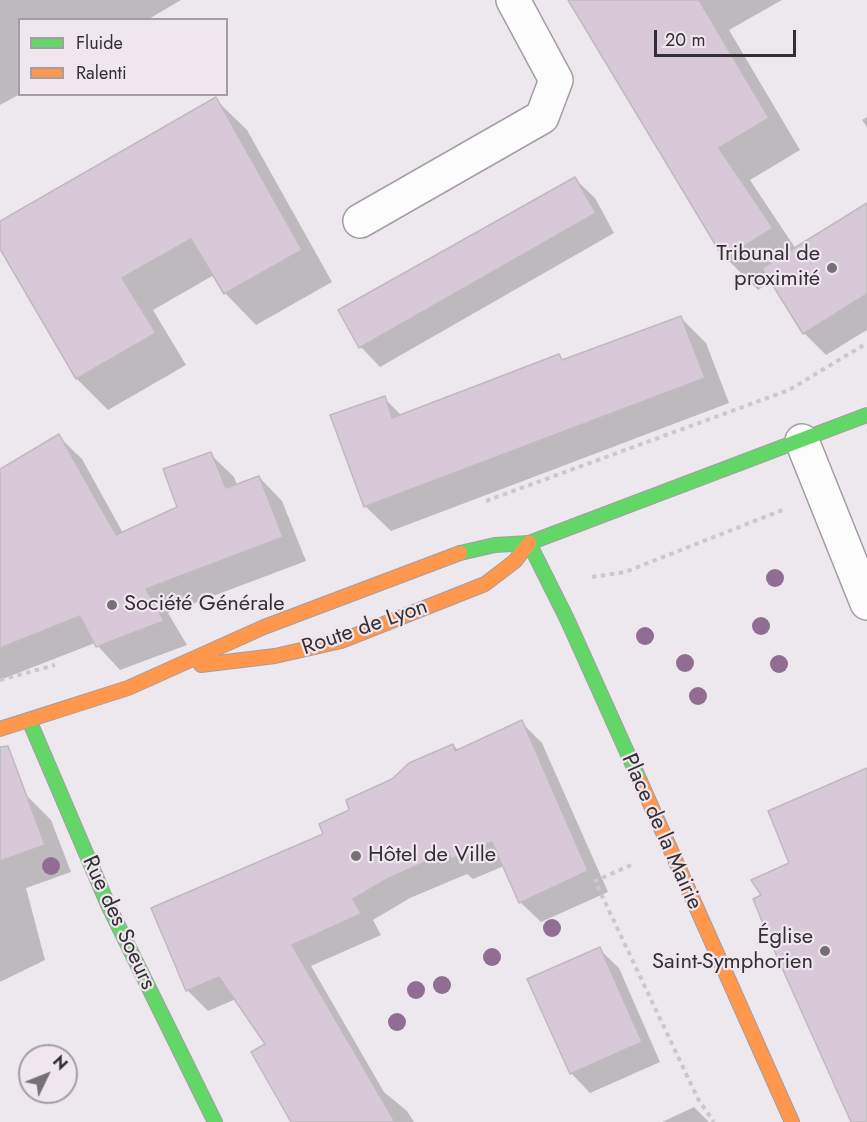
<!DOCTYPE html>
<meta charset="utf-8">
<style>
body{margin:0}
#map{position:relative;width:867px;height:1122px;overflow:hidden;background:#ede8ed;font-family:Jost,sans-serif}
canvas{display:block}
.legend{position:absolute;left:18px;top:18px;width:210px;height:78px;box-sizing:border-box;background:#efe6ef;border:2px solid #a49da4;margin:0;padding:8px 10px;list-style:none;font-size:18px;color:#333033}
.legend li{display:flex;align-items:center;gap:12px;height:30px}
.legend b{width:30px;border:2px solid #a49da4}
.north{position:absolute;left:18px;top:1044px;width:60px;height:60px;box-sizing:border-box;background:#efe6ef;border:2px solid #a49da4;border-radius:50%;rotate:47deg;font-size:16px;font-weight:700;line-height:24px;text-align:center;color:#333033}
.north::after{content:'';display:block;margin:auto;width:21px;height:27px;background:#747074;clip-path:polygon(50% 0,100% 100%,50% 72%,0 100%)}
.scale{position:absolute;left:654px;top:30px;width:142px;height:27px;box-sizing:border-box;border:3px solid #333033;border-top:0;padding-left:8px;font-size:18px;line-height:21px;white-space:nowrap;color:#333033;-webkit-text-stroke:4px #efe6ef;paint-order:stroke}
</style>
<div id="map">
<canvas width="867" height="1122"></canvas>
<ul class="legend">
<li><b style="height:8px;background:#63d668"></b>Fluide</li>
<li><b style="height:8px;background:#ff974d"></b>Ralenti</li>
</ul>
<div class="north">N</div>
<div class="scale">20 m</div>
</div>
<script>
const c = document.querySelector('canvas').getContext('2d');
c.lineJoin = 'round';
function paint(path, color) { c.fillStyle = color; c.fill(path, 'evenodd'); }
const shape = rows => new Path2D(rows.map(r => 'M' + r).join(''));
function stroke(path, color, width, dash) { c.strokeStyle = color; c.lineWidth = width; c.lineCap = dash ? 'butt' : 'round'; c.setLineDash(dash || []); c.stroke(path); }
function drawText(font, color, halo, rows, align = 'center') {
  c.font = font + ' Jost,sans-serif'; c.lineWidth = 4.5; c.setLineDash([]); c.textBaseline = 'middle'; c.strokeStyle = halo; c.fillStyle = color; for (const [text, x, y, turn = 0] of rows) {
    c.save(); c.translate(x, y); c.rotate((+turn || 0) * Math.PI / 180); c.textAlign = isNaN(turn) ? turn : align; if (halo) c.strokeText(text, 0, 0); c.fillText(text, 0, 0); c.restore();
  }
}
const shadow = shape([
 [0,0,181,0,147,20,20,20,20,94,0,105],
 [592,0,782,0,729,30,800,150,750,180,796,249,867,205,867,330,826,355,804,333,772,281,758,290,726,258],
 [215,99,247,130,332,282,256,325,225,293,214,275,153,310,186,365,108,410,77,379,0,246,0,223],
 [867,117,867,127,862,120],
 [575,179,595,198,614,233,380,367,361,347,340,311],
 [681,318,706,343,729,403,391,531,365,506,384,398,402,416,559,356,564,360],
 [58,436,82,459,123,533,179,507,210,454,234,477,237,485,259,477,282,501,306,561,168,613,187,645,120,670,95,643,0,680,0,471],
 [521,722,542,743,608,892,541,922,520,902,504,866,473,879,467,874,410,898,373,920,381,935,311,966,384,1092,407,1111,414,1122,293,1122,267,1045,236,999,208,1011,187,990,153,909,325,835,351,811,393,780,453,745,459,751],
 [25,794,51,820,71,872,26,888,45,960,0,982,0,802],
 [599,949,619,968,660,1062,590,1093,571,1073],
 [694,1107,709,1122,662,1122]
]);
const building = shape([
 [568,0,699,0,769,118,719,148,773,228,724,259,568,0],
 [216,97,302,250,224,294,191,239,122,278,156,333,76,379,0,249,0,221,216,97],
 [575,177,596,213,359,348,338,310,575,177],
 [867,203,867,294,803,334,762,268,867,203],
 [681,316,705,378,364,507,330,415,385,396,392,418,559,354,562,360,681,316],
 [59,434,116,535,177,507,163,469,211,452,226,488,259,476,283,537,146,589,164,621,96,647,80,616,0,648,0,469,59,434],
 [522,720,588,871,519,903,492,842,451,859,448,852,389,878,353,899,361,914,292,945,395,1122,291,1122,251,1052,265,1044,219,977,186,991,151,908,323,834,319,824,349,810,346,800,392,779,409,763,453,744,455,751,522,720],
 [8,746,45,845,0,861,0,747,8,746],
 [867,768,867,1122,851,1122,770,941,753,899,761,895,751,880,789,863,768,811,867,768],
 [600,947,642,1042,570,1074,527,979,600,947]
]);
const path = shape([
 [486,501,789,390,867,343],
 [592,577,625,572,785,509],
 [0,680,55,665],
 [631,865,595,881,698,1099,714,1122]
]);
const street = shape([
 [360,221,542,117,556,80,513,0],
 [802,441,867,603]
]);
const fast = shape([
 [529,543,567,619,640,781],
 [460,553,495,545,529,543,867,415],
 [29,720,109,907,215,1122]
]);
const slow = shape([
 [201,665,275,656,341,641,485,584,515,561,529,543],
 [0,729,128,688,264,627,460,553],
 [640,781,792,1122]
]);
const trees = [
 [775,578],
 [761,626],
 [645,636],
 [685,663],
 [779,664],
 [698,696],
 [51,866],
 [552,928],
 [492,957],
 [442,985],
 [416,990],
 [397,1022]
];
const markers = [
 [832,268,6,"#747074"],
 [112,605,6,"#747074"],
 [356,856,6,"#747074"],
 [825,951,6,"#747074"]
];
const poiNames = [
 ["Tribunal de",820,255],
 ["proximité",820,280],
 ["Société Générale",124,605,"left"],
 ["Hôtel de Ville",368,856,"left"],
 ["Église",813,938],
 ["Saint-Symphorien",813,963]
];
const streetNames = [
 ["Route de Lyon",365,628,-19],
 ["Place de la Mairie",661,832,66],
 ["Rue des Soeurs",118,923,65]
];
paint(shadow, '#0003');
paint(building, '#d8c9d9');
stroke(building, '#bebabe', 1.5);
stroke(street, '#a29ea2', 36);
stroke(fast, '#a29ea2', 16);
stroke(slow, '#a29ea2', 16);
stroke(path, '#c9c9c9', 4, [4.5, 4.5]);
stroke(street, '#fcfcfc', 33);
stroke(fast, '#63d668', 14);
stroke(slow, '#ff974d', 14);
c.fillStyle = '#916d94';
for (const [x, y] of trees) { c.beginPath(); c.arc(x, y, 9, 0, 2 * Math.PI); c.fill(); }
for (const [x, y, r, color] of markers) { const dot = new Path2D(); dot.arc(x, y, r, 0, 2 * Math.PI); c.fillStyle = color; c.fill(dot); stroke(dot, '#efe6ef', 2); }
drawText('22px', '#333033', '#efe6ef', poiNames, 'right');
drawText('22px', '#333033', '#efe6ef', streetNames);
</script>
